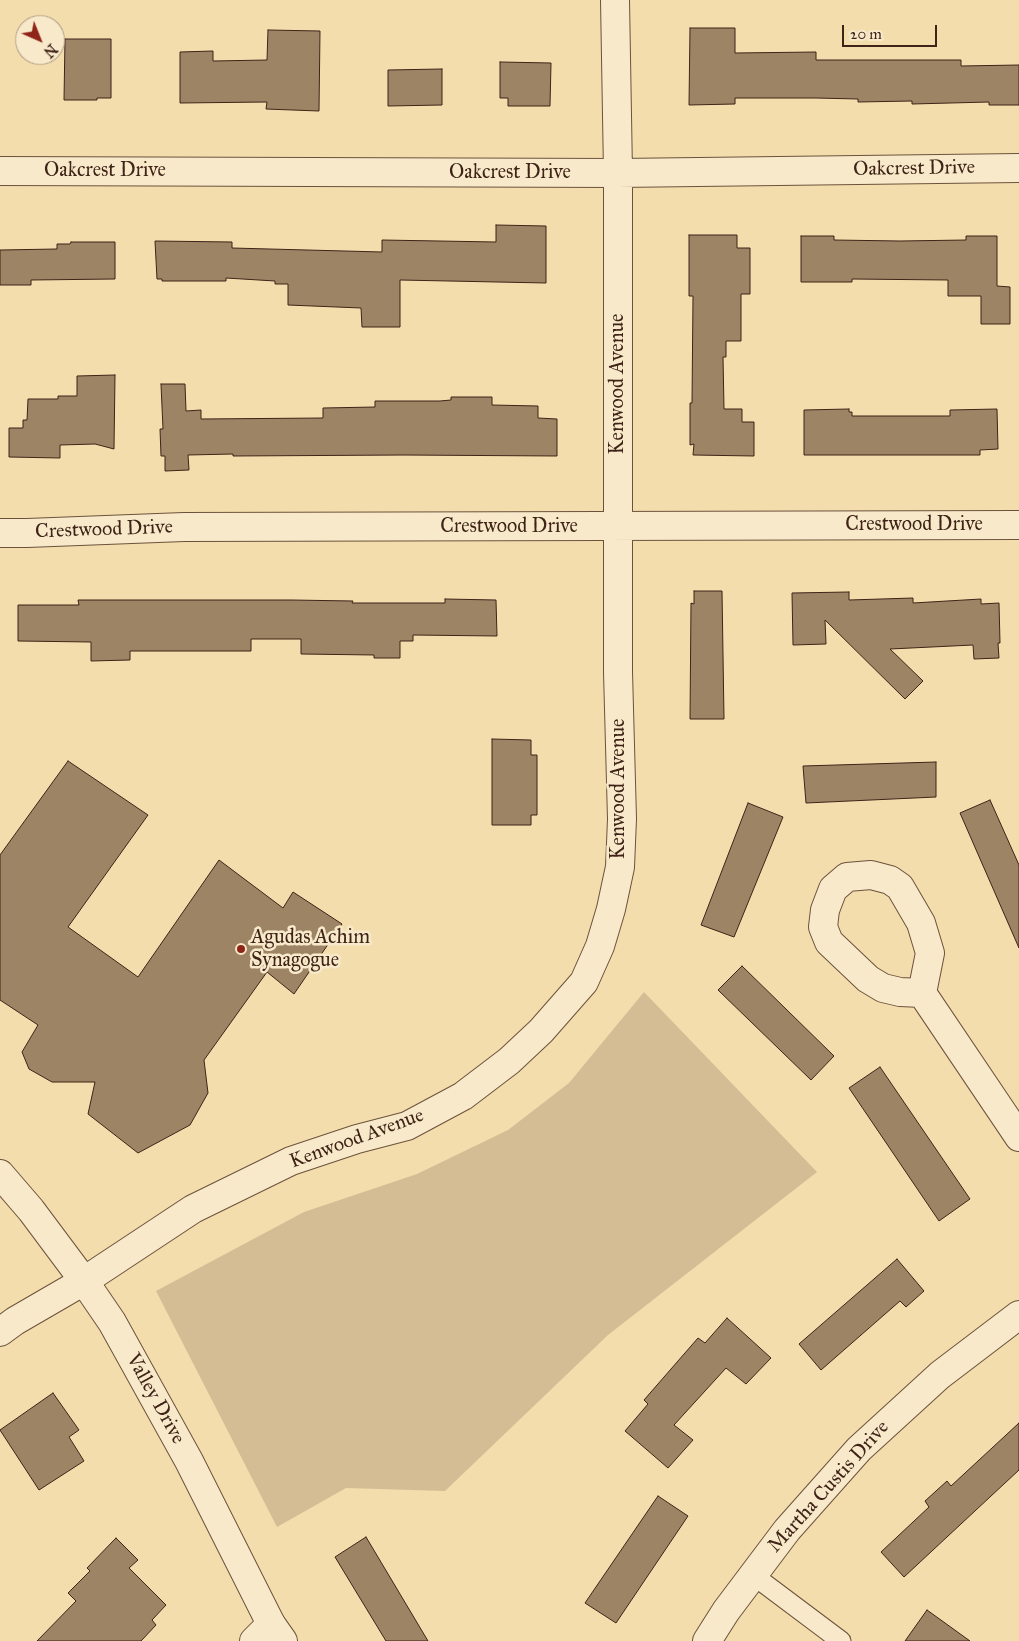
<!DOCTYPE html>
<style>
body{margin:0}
#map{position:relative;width:1019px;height:1641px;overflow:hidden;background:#f3ddad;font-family:"IM FELL Great Primer",serif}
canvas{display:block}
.north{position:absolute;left:15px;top:15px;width:50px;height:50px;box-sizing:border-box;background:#f7e9ca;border:1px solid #ad9a82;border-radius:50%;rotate:136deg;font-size:14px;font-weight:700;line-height:20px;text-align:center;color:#3f2317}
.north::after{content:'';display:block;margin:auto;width:18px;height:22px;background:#8f2418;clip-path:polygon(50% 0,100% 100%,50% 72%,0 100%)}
.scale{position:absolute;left:842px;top:25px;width:95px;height:22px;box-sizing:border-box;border:2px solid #3f2317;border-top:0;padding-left:6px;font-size:15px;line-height:18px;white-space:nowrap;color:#3f2317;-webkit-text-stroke:4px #f7e9ca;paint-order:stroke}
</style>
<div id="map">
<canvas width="1019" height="1641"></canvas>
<div class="north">N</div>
<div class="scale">20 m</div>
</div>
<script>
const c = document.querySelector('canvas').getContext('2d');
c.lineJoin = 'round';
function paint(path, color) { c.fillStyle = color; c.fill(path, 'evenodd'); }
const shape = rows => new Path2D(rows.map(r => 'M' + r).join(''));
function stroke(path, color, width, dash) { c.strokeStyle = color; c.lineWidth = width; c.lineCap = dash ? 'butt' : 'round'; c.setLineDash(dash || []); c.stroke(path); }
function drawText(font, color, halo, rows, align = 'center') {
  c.font = font + ' "IM FELL Great Primer",serif'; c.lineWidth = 5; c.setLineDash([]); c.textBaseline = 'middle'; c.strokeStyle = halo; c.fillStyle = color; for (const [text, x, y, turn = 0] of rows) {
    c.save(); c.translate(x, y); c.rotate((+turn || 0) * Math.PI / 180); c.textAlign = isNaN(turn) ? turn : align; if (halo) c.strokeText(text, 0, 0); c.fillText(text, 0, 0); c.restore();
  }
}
const green = shape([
 [644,992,817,1172,608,1335,445,1491,346,1488,277,1527,156,1291,304,1212,417,1174,508,1130,569,1083]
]);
const building = shape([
 [690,28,735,28,735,53,816,52,816,60,961,60,961,66,1019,65,1019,105,989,105,989,102,912,104,912,101,858,102,858,99,816,98,735,98,735,104,689,105,690,28],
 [268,30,320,31,319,111,266,109,267,102,180,103,180,52,213,51,213,61,267,60,268,30],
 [65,39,111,39,111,98,97,98,97,100,64,100,65,39],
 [500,62,551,63,550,106,508,106,508,98,500,98,500,62],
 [442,69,442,105,388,106,388,70,442,69],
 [496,225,546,226,546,283,400,280,400,327,362,327,361,308,288,305,288,284,275,284,275,281,226,278,226,281,162,281,162,279,157,279,155,241,232,242,232,248,382,252,382,240,496,242,496,225],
 [689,235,737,235,737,248,750,248,750,294,741,294,741,341,726,341,726,357,723,357,724,409,742,409,742,422,754,422,754,456,693,455,694,444,690,445,690,403,692,403,693,296,689,296,689,235],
 [801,236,834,236,834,240,900,241,966,240,966,236,997,236,997,286,1010,287,1010,324,981,324,981,296,948,296,948,280,852,279,852,282,801,282,801,236],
 [71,242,115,242,115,279,31,280,31,285,0,285,0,250,57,249,57,244,70,244,71,242],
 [115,375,114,449,95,444,60,445,60,458,9,457,9,428,23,428,23,420,27,420,28,399,58,399,58,396,77,396,77,376,115,375],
 [161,384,185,384,186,411,201,410,201,419,323,418,323,408,375,407,375,401,440,401,451,400,451,397,492,397,492,405,538,406,538,418,557,419,557,456,404,455,233,456,233,454,188,455,189,470,165,471,165,456,161,456,160,429,163,429,161,384],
 [849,409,849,412,852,412,852,416,950,416,950,410,997,409,998,449,980,450,980,455,804,455,804,410,849,409],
 [694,591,722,591,724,719,690,719,691,603,694,604,694,591],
 [849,592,849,600,913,598,913,603,981,599,981,604,999,603,1000,643,998,643,999,658,974,659,973,645,890,649,923,681,905,699,825,620,826,644,793,645,792,593,849,592],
 [445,599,496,600,497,636,413,635,413,641,400,641,400,658,374,658,374,655,301,654,301,639,251,639,251,651,130,651,130,660,91,661,91,642,18,641,18,605,79,605,78,600,292,600,353,601,352,603,445,603,445,599],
 [492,739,531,740,531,755,537,755,537,815,531,815,531,825,492,825,492,739],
 [68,761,148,815,68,927,138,977,219,860,283,908,293,892,342,924,294,994,267,972,204,1060,208,1093,190,1125,138,1153,88,1114,95,1082,52,1082,29,1069,22,1052,38,1025,0,1000,0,855,68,761],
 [936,762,936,797,806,803,803,766,936,762],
 [990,800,1019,865,1019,948,960,813,990,800],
 [748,803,783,817,734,937,701,925,748,803],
 [742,966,834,1056,811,1080,718,990,742,966],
 [880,1067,970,1199,939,1221,849,1088,880,1067],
 [897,1259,924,1291,906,1307,900,1301,821,1370,799,1344,897,1259],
 [727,1318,771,1358,746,1384,726,1368,674,1425,693,1440,668,1468,625,1431,648,1404,644,1400,698,1338,705,1343,727,1318],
 [53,1393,79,1430,69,1437,84,1461,39,1490,0,1430,53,1393],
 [1019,1423,1019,1470,904,1577,881,1552,929,1507,925,1501,947,1481,951,1486,1019,1423],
 [658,1496,688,1516,616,1623,585,1603,658,1496],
 [366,1537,428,1641,386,1641,335,1557,366,1537],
 [116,1538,138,1560,129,1568,166,1605,152,1620,156,1625,141,1641,37,1641,76,1601,68,1593,90,1571,87,1568,116,1538],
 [927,1610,970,1641,905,1641,927,1610]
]);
const service = shape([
 [753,1575,841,1641]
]);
const minor = shape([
 [0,171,618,173,1019,168],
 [0,533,27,533,184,527,1019,525],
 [922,993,900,992,883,988,868,979,829,942,823,927,825,910,833,889,847,877,871,875,890,880,900,887,921,923,930,953,922,993,1019,1137],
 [0,1332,15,1321,84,1281,193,1209,291,1161,357,1139,407,1126,463,1096,509,1061,541,1031,584,982,600,946,611,909,620,867,622,819,618,672,618,173,615,0],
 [254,1641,271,1624],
 [707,1641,726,1611,787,1530,859,1449,940,1375,1019,1315]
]);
const tertiary = shape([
 [0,1174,31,1210,84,1281,112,1322,189,1461,271,1624,283,1641]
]);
const markers = [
 [241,949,5,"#8f2418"]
];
const streetNames = [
 ["Oakcrest Drive",914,169,-1],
 ["Oakcrest Drive",105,171],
 ["Oakcrest Drive",510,173],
 ["Kenwood Avenue",618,384,-90],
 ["Crestwood Drive",914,525],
 ["Crestwood Drive",509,527],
 ["Crestwood Drive",104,530,-2],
 ["Kenwood Avenue",619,789,-90],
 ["Kenwood Avenue",357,1139,-20],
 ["Valley Drive",155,1399,61],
 ["Martha Custis Drive",829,1487,-48]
];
const poiNames = [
 ["Agudas Achim",251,938],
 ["Synagogue",251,961]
];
paint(green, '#d4bd94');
paint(building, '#9d8465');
stroke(building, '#3f2317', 1);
stroke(service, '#6c523c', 21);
stroke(minor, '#6c523c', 30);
stroke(tertiary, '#6c523c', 30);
stroke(service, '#f7e9ca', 19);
stroke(minor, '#f7e9ca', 28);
stroke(tertiary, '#f7e9ca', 28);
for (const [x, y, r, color] of markers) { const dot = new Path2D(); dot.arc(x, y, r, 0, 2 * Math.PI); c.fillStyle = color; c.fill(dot); stroke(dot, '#f7e9ca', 2); }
drawText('20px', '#3f2317', '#f7e9ca', streetNames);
drawText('20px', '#3f2317', '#f7e9ca', poiNames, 'left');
</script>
